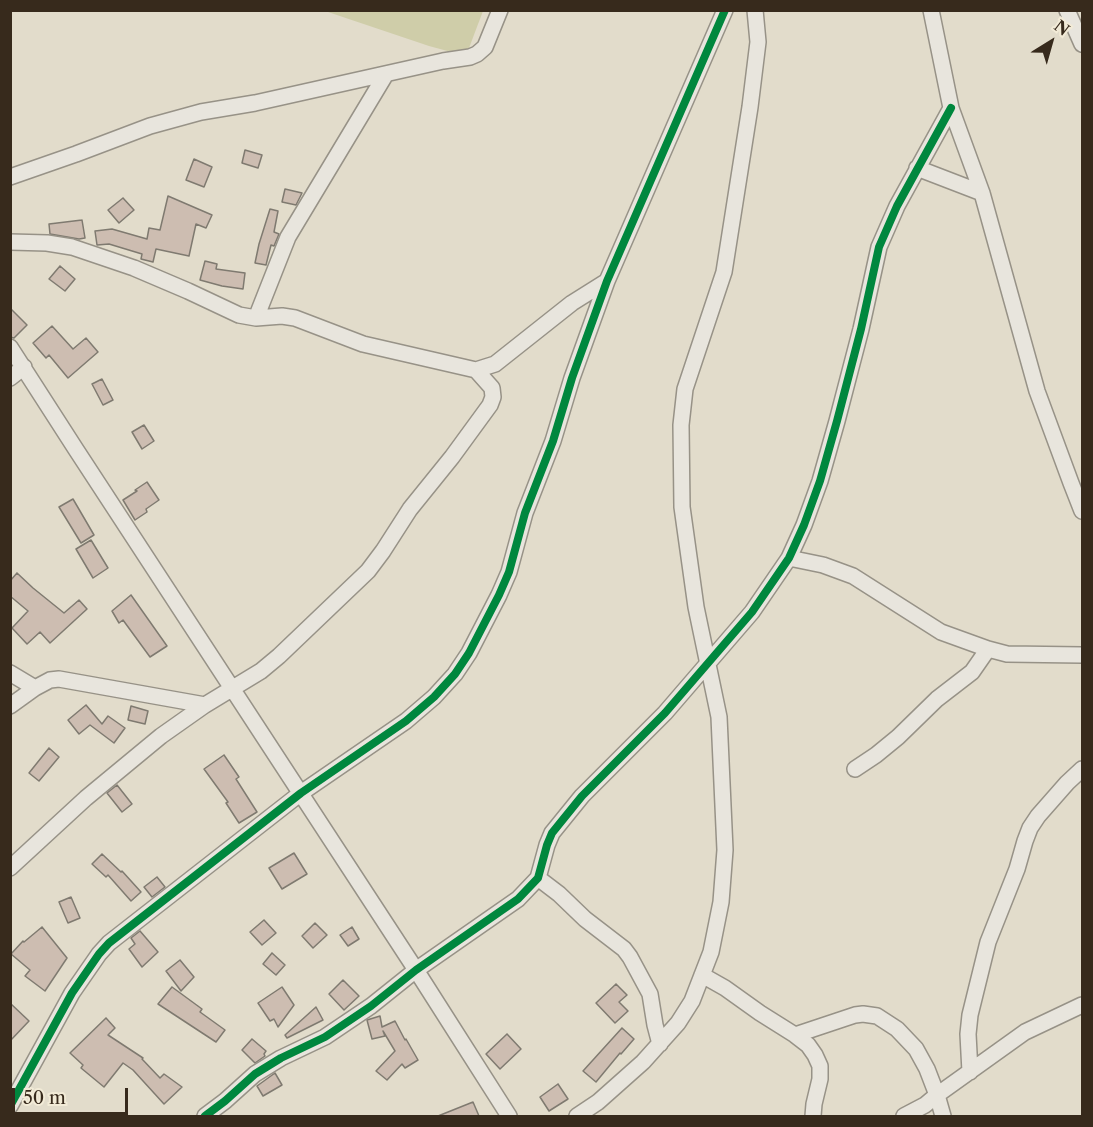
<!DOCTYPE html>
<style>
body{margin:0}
#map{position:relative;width:1093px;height:1127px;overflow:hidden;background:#e2dccb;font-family:"Libre Caslon Text",serif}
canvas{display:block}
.frame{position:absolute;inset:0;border:12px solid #372a1c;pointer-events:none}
.north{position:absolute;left:1021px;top:12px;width:60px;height:60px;-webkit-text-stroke:4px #f2ebd7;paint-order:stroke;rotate:37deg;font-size:16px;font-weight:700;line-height:24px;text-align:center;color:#372a1c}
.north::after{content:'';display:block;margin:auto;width:21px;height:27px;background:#372a1c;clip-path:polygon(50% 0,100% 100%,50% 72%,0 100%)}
.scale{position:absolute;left:12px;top:1088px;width:116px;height:27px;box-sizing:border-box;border:3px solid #372a1c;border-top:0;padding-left:8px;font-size:18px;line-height:21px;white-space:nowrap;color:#372a1c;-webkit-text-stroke:4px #f2ebd7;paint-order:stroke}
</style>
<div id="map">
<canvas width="1093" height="1127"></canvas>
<div class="frame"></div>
<div class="north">N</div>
<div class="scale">50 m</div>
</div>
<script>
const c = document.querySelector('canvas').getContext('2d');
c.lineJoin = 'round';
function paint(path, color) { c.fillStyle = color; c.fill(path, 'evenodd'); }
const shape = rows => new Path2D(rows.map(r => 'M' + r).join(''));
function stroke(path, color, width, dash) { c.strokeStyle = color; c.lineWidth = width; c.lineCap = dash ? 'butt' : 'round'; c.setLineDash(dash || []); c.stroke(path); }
const green = shape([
 [325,11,483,11,466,56,429,46]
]);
const building = shape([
 [245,150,262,155,258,168,242,163,245,150],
 [194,159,212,167,204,187,186,180,194,159],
 [285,189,302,193,296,205,282,202,285,189],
 [168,196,212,215,206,228,196,224,189,256,156,249,153,262,141,259,142,254,109,244,97,245,95,231,112,229,147,239,149,228,160,230,168,196],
 [123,198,134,210,119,223,108,210,123,198],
 [270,209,278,211,274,232,279,234,274,246,271,245,266,265,255,263,259,244,270,209],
 [82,220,85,238,79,239,50,234,49,224,82,220],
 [205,261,217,264,216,269,245,273,243,289,222,286,200,280,205,261],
 [60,266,75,279,65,291,49,279,60,266],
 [10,308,27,325,14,338,10,337,10,308],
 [52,326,73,349,86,338,98,352,68,378,49,355,46,358,33,343,52,326],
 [102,379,113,400,103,405,92,384,102,379],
 [144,425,154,441,142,449,132,432,144,425],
 [147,482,159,500,146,509,147,512,135,520,123,500,137,491,135,490,147,482],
 [73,499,94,535,81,543,59,507,73,499],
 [91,540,108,568,93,578,76,549,91,540],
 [17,573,33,588,64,613,79,600,87,609,50,643,40,632,27,644,12,628,28,611,10,596,10,581,17,573],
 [131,595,167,646,150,657,123,620,119,623,112,611,131,595],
 [86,705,102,724,108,716,125,728,114,743,90,725,79,734,68,720,86,705],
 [131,706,148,711,145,724,128,720,131,706],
 [49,748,59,757,39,781,29,773,49,748],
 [224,755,239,777,236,779,257,812,239,823,226,803,228,802,204,769,224,755],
 [117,785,132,804,122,812,107,793,117,785],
 [294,853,307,874,282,889,269,868,294,853],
 [102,854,121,872,122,871,141,892,131,901,108,875,106,877,92,864,102,854],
 [157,877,165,887,152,897,144,887,157,877],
 [71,897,80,918,68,923,59,902,71,897],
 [264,920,276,933,262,945,250,932,264,920],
 [315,923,327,935,313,948,302,936,315,923],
 [42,927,67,958,45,991,25,976,30,970,11,954,23,941,24,942,42,927],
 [352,927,359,939,348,946,340,935,352,927],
 [140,931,158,952,142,967,129,949,135,944,131,938,140,931],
 [272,953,285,965,276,975,263,964,272,953],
 [180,960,194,977,181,991,166,971,180,960],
 [343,980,359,996,344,1010,329,994,343,980],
 [616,984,627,995,619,1002,628,1011,615,1023,596,1003,616,984],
 [172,987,202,1009,200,1012,225,1030,216,1042,158,1004,172,987],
 [282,987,294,1005,278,1027,274,1019,270,1021,258,1003,282,987],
 [10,1003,29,1021,10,1041,10,1003],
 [316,1007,323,1020,287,1038,285,1035,316,1007],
 [380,1016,382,1027,395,1021,405,1040,406,1039,418,1060,405,1068,402,1064,387,1080,376,1071,395,1051,383,1031,385,1036,372,1039,367,1020,380,1016],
 [106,1018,115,1028,108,1035,143,1058,142,1059,160,1078,164,1074,182,1087,164,1104,133,1070,123,1063,104,1087,81,1068,83,1065,70,1053,106,1018],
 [622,1028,634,1039,621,1054,620,1053,596,1082,583,1071,622,1028],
 [507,1034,521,1049,500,1069,486,1054,507,1034],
 [252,1039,266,1051,264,1054,265,1056,255,1063,242,1050,252,1039],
 [275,1073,282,1085,263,1096,257,1086,275,1073],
 [558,1084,568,1099,549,1111,540,1097,558,1084],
 [473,1102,479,1116,438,1116,473,1102]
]);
const minor = shape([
 [931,10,951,108,982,193,1037,391,1071,483,1082,511],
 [1067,10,1082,44],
 [917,168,982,193],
 [10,177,76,154,150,126,201,112,255,103,443,61,470,57,477,54,485,47,500,10],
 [10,242,47,243,72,247,134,268,188,291,239,315,256,318,282,316,295,318,363,344,476,370,492,388,493,397,490,405,452,457,410,509,383,551,368,571,346,592,279,656,261,671,205,705,161,736,86,798,10,868],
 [256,318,288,237,386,74],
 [10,347,75,448,416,970,509,1116],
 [476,370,495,364,572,303,607,281],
 [10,378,24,367],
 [789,558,823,565,853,576,941,632,988,649,1007,654,1082,655],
 [10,673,35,688],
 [10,706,35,688,50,680,59,679,205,705],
 [855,769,876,755,898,737,937,699,972,672,988,649],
 [538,878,559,894,585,919,624,949,630,957,650,994,655,1025,660,1044],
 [702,975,725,988,760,1013,795,1035,808,1045,815,1055,820,1066,820,1079,814,1104,813,1116],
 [795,1035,855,1015,863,1014,877,1016,897,1029,916,1049,927,1069,937,1095,943,1116],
 [970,1072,968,1034,970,1015,988,942,1017,869,1025,841,1030,828,1038,816,1067,783,1082,769],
 [10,1106,72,993,99,954,109,943,301,793,406,721,434,697,455,674,469,653,499,595,509,572,525,513,553,441,572,378,607,281,725,10],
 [205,1116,225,1101,255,1074,281,1058,325,1037,371,1006,416,970,518,899,538,878,547,845,552,833,582,796,665,713,752,612,789,558,804,525,820,481,837,421,861,329,879,247,897,206,951,108],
 [577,1116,598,1102,643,1062,678,1023,692,1001,711,952,721,902,725,850,719,717,696,607,682,507,681,425,685,389,724,272,750,107,758,42,755,10],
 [904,1116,925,1105,937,1095,1025,1032,1082,1005]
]);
const cycleway = shape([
 [10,1106,72,993,99,954,109,943,301,793,406,721,434,697,455,674,469,653,499,595,509,572,525,513,553,441,572,378,607,281,725,10],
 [205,1116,225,1101,255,1074,281,1058,325,1037,371,1006,416,970,518,899,538,878,547,845,552,833,582,796,665,713,752,612,789,558,804,525,820,481,837,421,861,329,879,247,897,206,951,108]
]);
paint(green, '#cfcda9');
paint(building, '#cdbdb1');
stroke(building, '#7f7a70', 1.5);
stroke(minor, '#979287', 18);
stroke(minor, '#e8e5dd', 15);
stroke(cycleway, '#00873e', 8);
</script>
